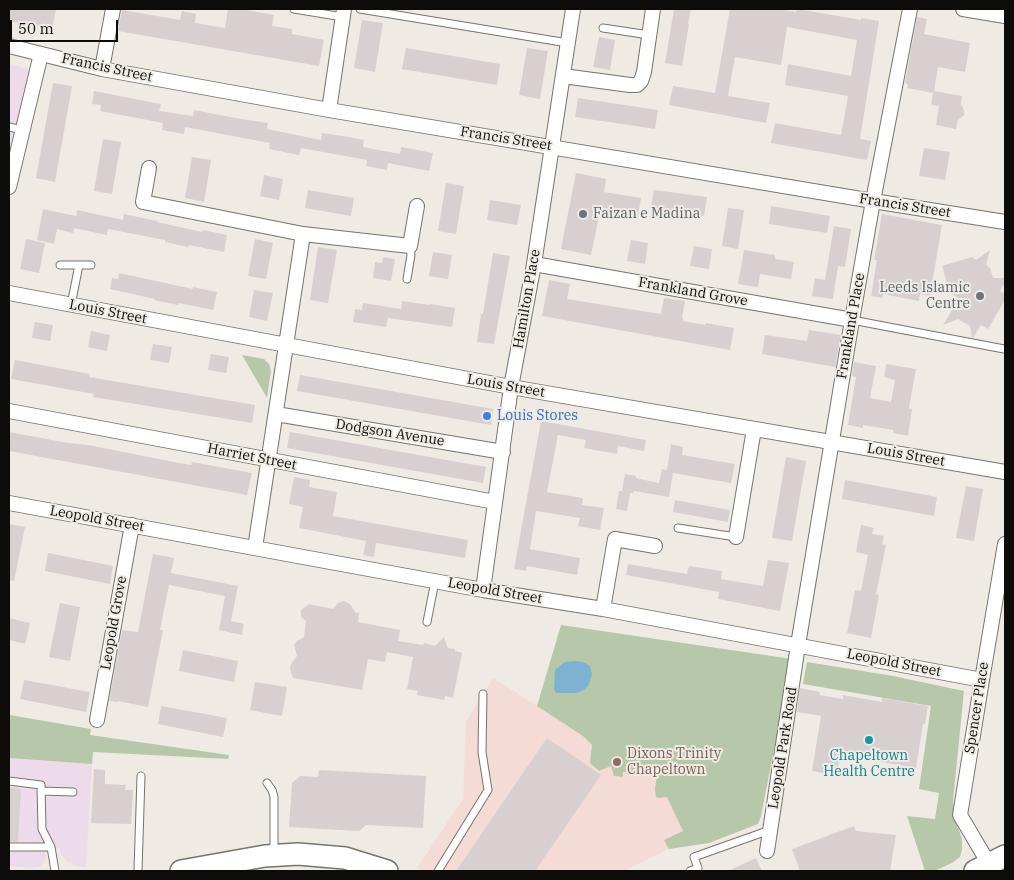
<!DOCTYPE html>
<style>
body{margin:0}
#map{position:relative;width:1014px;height:880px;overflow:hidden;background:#efebe4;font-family:"IBM Plex Serif",serif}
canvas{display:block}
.frame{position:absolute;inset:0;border:10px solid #0d0c0a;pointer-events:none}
.scale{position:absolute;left:10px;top:20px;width:108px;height:22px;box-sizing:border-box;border:2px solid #0d0c0a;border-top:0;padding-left:6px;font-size:15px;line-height:18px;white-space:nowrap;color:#0d0c0a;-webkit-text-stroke:4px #efebe4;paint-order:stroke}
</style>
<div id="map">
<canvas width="1014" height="880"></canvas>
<div class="frame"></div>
<div class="scale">50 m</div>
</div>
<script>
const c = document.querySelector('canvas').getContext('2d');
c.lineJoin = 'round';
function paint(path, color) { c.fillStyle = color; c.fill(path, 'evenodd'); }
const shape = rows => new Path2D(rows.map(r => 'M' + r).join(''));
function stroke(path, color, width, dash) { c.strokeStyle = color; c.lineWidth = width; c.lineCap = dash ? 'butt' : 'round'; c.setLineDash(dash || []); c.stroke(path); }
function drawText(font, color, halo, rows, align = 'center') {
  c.font = font + ' "IBM Plex Serif",serif'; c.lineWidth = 4; c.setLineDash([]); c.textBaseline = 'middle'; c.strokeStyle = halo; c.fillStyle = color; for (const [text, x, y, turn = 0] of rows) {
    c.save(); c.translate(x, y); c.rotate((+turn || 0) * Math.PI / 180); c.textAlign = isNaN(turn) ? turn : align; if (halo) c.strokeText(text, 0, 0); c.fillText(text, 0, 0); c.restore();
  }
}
const commercial = shape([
 [9,64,29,69,9,157],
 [9,758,92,764,86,867,76,866,66,861,62,855,60,848,44,850,46,856,44,862,40,867,32,868,9,866]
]);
const education = shape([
 [785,662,761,816,741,825,669,849,624,871,423,871,417,868,463,799,466,722,493,678,569,726]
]);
const green = shape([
 [242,355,264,359,269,364,271,371,267,398],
 [561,625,792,659,761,816,758,824,709,843,669,849,664,840,683,831,667,797,659,798,656,797,655,789,657,775,623,772,623,777,614,776,611,766,599,771,590,763,592,745,583,736,537,706],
 [807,662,893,676,964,691,953,801,955,819,962,839,962,849,960,857,952,863,934,871,925,871,907,816,935,819,939,793,919,789,931,706,803,684],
 [10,715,91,729,90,735,229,755,228,759,93,752,92,764,9,758,9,720]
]);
const water = shape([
 [575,661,583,662,590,666,592,674,589,684,584,690,576,693,556,693,554,689,555,670,565,662]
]);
const building = shape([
 [9,9,56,9,52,29,9,21],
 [228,9,242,9,274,15,272,26,292,29,292,34,324,40,319,66,118,31,122,10,180,20,182,11,196,14,195,23,225,28],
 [674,9,691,9,688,24,689,24,682,66,665,63],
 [730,9,777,9,796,12,797,9,798,9,861,20,861,18,879,21,860,139,871,141,867,160,771,143,775,123,841,135,848,96,785,85,788,64,851,76,857,40,787,27,781,65,735,57,728,96,770,103,766,123,669,105,673,86,715,93],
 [917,17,927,19,924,34,970,43,965,72,938,67,934,91,962,96,961,104,964,110,964,115,958,120,956,129,936,125,939,106,931,105,933,93,907,88,908,84,905,83],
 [362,20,383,23,375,72,354,68],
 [599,37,615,40,610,70,593,67],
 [406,48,500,64,497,85,402,69],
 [527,48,548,51,540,99,519,95],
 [53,83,72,86,55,182,36,178],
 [94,91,161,104,159,111,193,116,194,110,241,119,268,123,267,129,321,140,322,133,343,136,364,140,363,147,400,154,401,147,433,153,429,171,388,163,387,170,376,168,366,166,367,160,301,148,299,155,269,149,270,143,185,127,184,134,162,130,163,123,100,111,101,105,92,104],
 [578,98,658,110,655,129,575,117],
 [103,139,121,142,112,194,94,191],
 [924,148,950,152,945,180,919,176],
 [192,157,211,160,204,202,185,198],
 [576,173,606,179,604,192,641,198,638,216,600,211,591,255,561,249],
 [264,175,283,179,279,200,260,196],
 [446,183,464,186,456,234,438,231],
 [308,190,354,198,351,216,305,208],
 [654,190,707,197,704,216,651,207],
 [490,200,521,205,517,225,487,220],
 [771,206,830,216,827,233,769,224],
 [728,208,744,210,738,249,722,246],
 [43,209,76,216,77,210,123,220,124,214,157,221,157,222,180,227,202,232,203,230,227,235,224,252,189,245,188,247,165,242,165,240,108,229,107,235,74,228,73,233,57,229,54,244,37,240],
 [882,214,942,225,930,296,920,294,919,301,883,294,882,298,871,296,877,260,874,260],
 [834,226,851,229,845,267,838,266,833,299,812,296,815,278,825,280],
 [26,239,45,243,39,273,20,269],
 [255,239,273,243,266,279,248,276],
 [631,240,648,243,645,264,627,261],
 [694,246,712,249,709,269,690,266],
 [318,247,337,250,328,303,310,300],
 [744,250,775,255,775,259,794,262,791,279,760,274,758,287,738,284],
 [990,250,986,265,990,268,993,278,1005,278,1005,282,1000,291,1005,294,1005,300,988,329,981,325,973,338,972,337,970,326,958,319,943,325,959,298,950,293,942,266,972,257,976,260],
 [433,252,452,255,448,279,429,276],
 [493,253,510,256,494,344,477,342,481,314,483,314],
 [383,257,395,259,391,281,373,278,375,262,382,263],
 [119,273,193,289,193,287,217,292,213,310,179,303,178,305,154,300,155,299,110,289,112,278,118,279],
 [549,280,570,284,567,299,635,310,661,314,664,298,685,301,682,318,683,318,683,321,705,325,706,323,734,328,730,350,542,316],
 [254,290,273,293,267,321,249,317],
 [402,301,430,305,430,304,455,308,452,327,388,318,386,327,353,322,355,309,362,310,363,303,401,309],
 [35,322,53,325,50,341,32,338],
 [809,330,841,335,835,367,762,354,765,335,807,341],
 [91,331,110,335,107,351,88,347],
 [153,344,172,347,169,363,150,360],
 [211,354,229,357,226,373,208,370],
 [15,360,90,374,89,377,255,405,252,423,93,397,94,394,11,379],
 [854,362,876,366,870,398,891,402,895,380,884,377,886,364,916,369,909,408,912,409,908,436,893,433,893,430,863,425,863,428,848,425,856,377,852,376],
 [300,375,493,409,491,425,297,391],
 [541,421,646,440,644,451,618,446,617,454,584,448,586,440,558,435,547,492,583,498,582,505,604,508,600,530,578,526,580,518,536,511,530,549,580,558,577,575,527,566,526,571,514,569],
 [9,432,68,443,88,445,174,462,191,465,192,462,252,473,247,495,9,451],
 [290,432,486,467,483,483,287,448],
 [671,444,683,447,682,455,735,464,731,483,673,473,669,497,634,491,633,493,630,493,627,511,616,509,619,491,627,492,622,491,625,474,636,476,636,478,659,483,662,469,667,470],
 [786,457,806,461,792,541,772,538],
 [294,477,310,480,309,487,337,492,333,516,468,540,465,558,376,543,374,557,363,555,366,541,299,528,303,507,289,504],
 [845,480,937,497,934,516,842,499],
 [966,486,983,489,974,541,956,538],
 [675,500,730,510,728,522,673,512],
 [9,524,25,527,14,581,9,580],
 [861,525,874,528,872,534,884,536,882,544,886,545,876,594,879,595,871,638,847,633,855,590,861,591,868,555,856,552],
 [48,553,113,566,110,584,45,571],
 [153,554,174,558,171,573,238,586,231,621,244,624,242,635,219,630,225,596,169,585,160,630,163,630,148,707,118,701,117,702,109,701,122,630,138,632],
 [768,560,789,563,780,611,718,599,719,592,626,575,628,564,687,574,689,566,722,571,721,579,763,586],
 [344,601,350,604,355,612,359,613,358,622,400,630,398,641,423,645,424,643,435,646,444,637,448,648,455,649,455,651,462,653,453,698,445,696,444,700,417,695,418,691,407,689,413,657,387,652,385,662,368,659,362,690,293,678,290,669,291,664,297,656,294,645,297,641,304,637,306,621,301,617,301,610,309,604,333,609,338,603],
 [60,603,80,607,70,661,49,657],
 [9,618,30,623,25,644,9,640],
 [183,650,238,661,234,682,179,671],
 [24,680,90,692,86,712,20,699],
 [255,682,287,687,282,716,250,710],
 [800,688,820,692,819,695,843,699,843,695,882,702,882,698,928,706,925,724,923,724,916,768,840,755,836,775,812,771,821,716,797,712],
 [161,706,227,718,223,737,158,724],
 [547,738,601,775,535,871,456,871],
 [94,769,105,770,105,784,126,785,125,790,133,790,131,824,91,823],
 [319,770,426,776,423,828,366,825,359,831,289,827,292,783,300,776,318,777],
 [9,788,21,789,18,842,9,842],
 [854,826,856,831,896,835,890,871,800,871,792,849],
 [756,858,762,871,728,871]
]);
const service = shape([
 [294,9,343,17],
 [360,9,568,43],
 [603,28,649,35],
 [9,127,23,130],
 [60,265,91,265],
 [407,279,411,255,410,246],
 [71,305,79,265],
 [852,320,1004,349],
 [678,528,736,537],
 [427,622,435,581],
 [9,781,41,785,42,829,51,847,55,871],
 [267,783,272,790,274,797,274,852],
 [41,791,73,792],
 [9,847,51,847],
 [138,871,141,776],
 [438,871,488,790,482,752,483,694],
 [690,871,698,868,694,857,770,830]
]);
const minor = shape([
 [963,9,1005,16],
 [9,46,102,69,329,110,873,201,1005,222],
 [102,69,113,9],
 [563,76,630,85,637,85,641,81,644,72,653,9],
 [329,110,344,9],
 [149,168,143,202,303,234,410,246,417,206],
 [9,187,41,54],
 [534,264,852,320],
 [9,293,511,387,1005,472],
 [9,411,495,502],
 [276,414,503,452],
 [9,503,483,590,603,609,982,680],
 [736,537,754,429],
 [255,548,303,234],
 [483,590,511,387,534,264,573,9],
 [603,609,615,539,655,546],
 [97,720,132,525],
 [767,851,798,645,852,320,873,201,910,9],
 [989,864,960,815,982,680,1005,544]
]);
const primary = shape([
 [181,871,265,856,298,854,345,858,387,871],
 [975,871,1005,856]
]);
const markers = [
 [583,214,5,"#6b7280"],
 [980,296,5,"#6b7280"],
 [487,416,5,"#3f7fe0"],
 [869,740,5,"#0f9aa8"],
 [617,762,5,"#8d6e63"]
];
const streetNames = [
 ["Francis Street",107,68,12],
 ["Francis Street",506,139,9],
 ["Francis Street",905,206,9],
 ["Frankland Grove",693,292,10],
 ["Hamilton Place",527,299,-80],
 ["Louis Street",108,312,11],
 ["Frankland Place",851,326,-80],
 ["Louis Street",506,386,10],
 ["Dodgson Avenue",390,433,9],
 ["Louis Street",906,455,10],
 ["Harriet Street",252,457,11],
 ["Leopold Street",97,519,10],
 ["Leopold Street",495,591,10],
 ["Leopold Grove",114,623,-80],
 ["Leopold Street",894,663,11],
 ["Spencer Place",977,708,-81],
 ["Leopold Park Road",783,748,-81]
];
const worshipNames = [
 ["Faizan e Madina",593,214],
 ["Leeds Islamic",970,288,"right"],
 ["Centre",970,304,"right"]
];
const shopNames = [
 ["Louis Stores",497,416]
];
const educationNames = [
 ["Dixons Trinity",627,754],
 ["Chapeltown",627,770]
];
const cultureNames = [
 ["Chapeltown",869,756],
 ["Health Centre",869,772]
];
paint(commercial, '#eddbec');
paint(education, '#f5dbd5');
paint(green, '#b6c7aa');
paint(water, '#7eb2d2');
paint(building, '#d8cfd1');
stroke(service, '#77746d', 9);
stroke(minor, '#77746d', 16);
stroke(primary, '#77746d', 24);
stroke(service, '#fff', 7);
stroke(minor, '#fff', 14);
stroke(primary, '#fff', 21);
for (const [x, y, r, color] of markers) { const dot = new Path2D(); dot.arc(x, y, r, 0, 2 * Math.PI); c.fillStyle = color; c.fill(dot); stroke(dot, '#efebe4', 2); }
drawText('14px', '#0d0c0a', '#efebe4', streetNames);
drawText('14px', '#5b616d', '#efebe4', worshipNames, 'left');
drawText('14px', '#366cbe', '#efebe4', shopNames, 'left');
drawText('14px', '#785e54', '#efebe4', educationNames, 'left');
drawText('14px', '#0d838f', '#efebe4', cultureNames);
</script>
